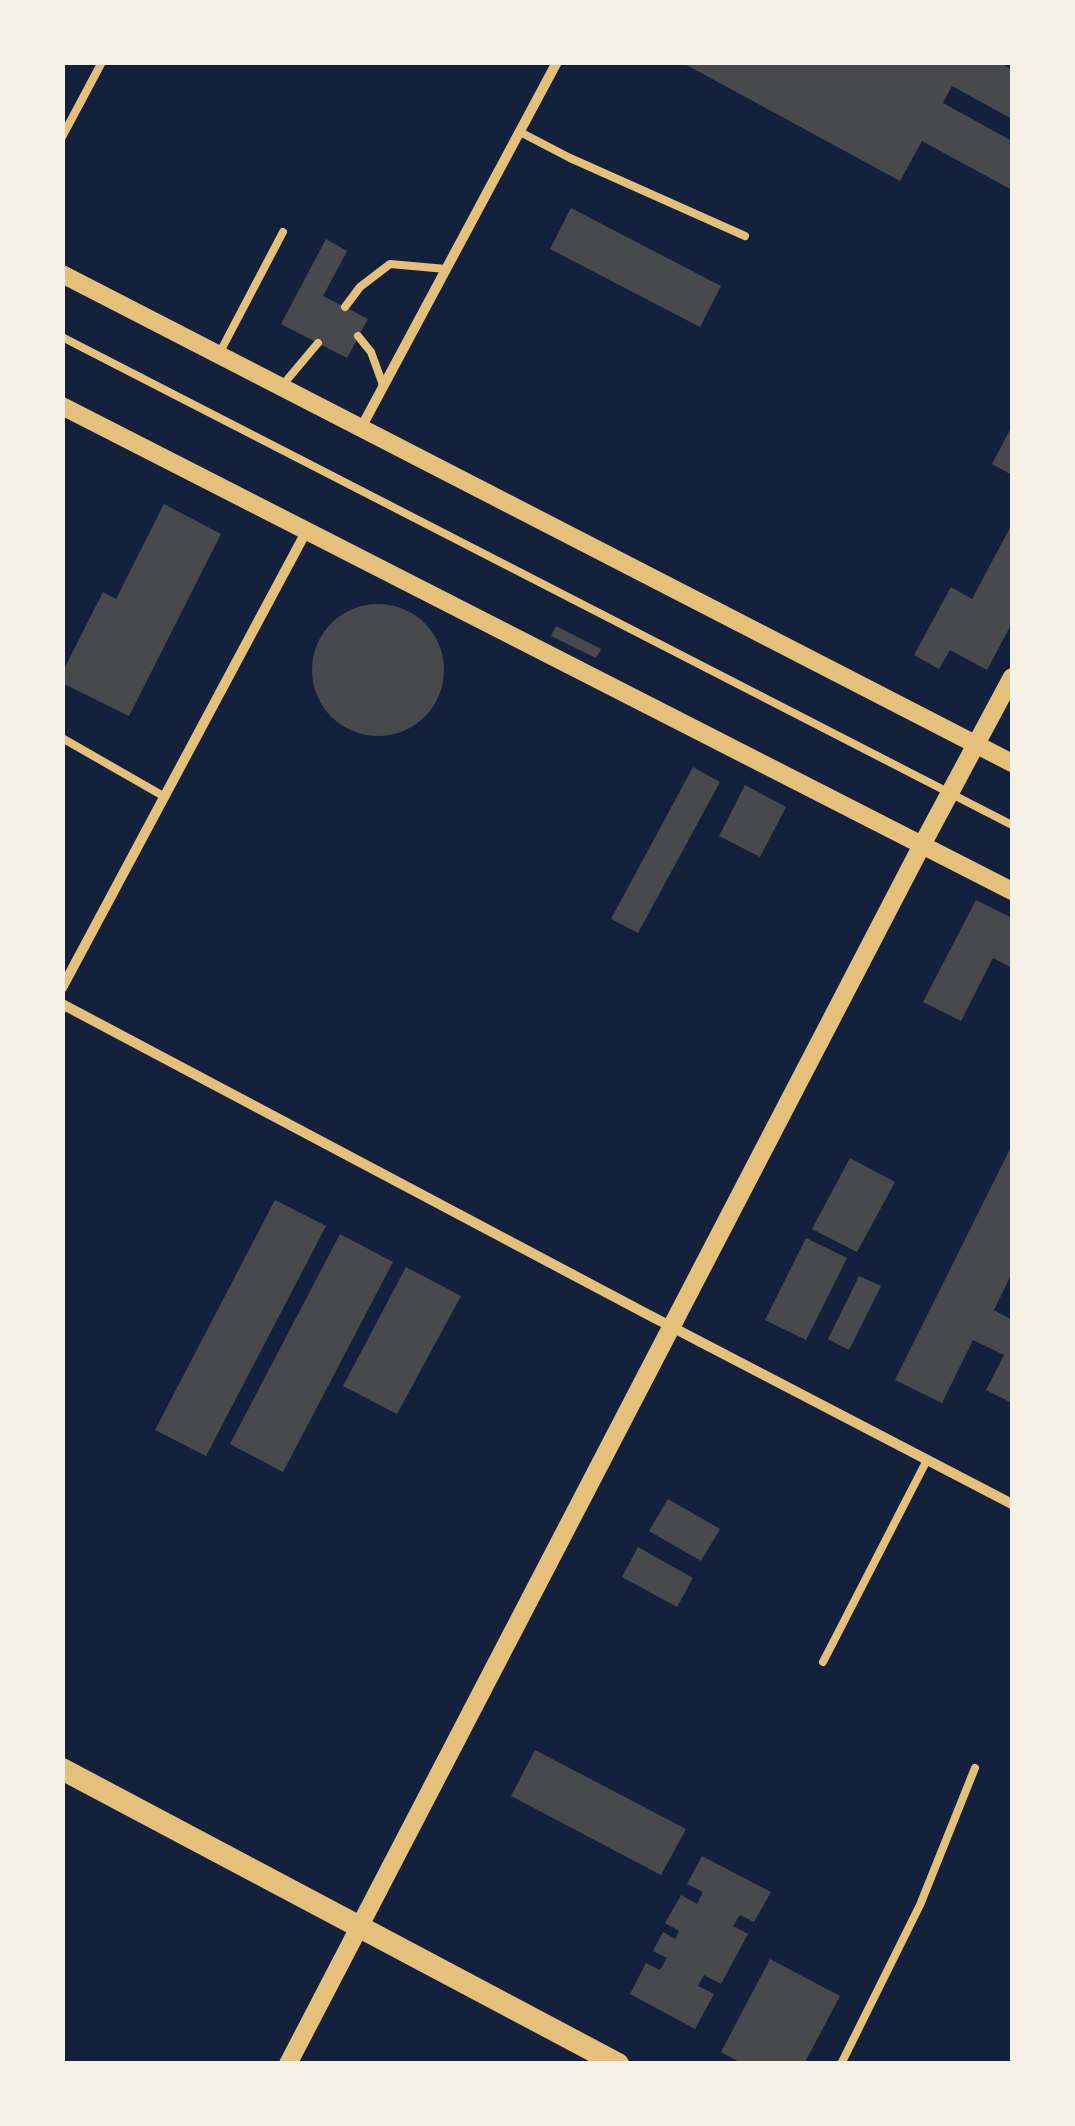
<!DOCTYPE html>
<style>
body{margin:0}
#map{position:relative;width:1075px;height:2126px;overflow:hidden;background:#14213d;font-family:"Fira Sans Condensed",sans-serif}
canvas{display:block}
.frame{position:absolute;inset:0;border:65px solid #f6f1e7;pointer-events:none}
</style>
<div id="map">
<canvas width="1075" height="2126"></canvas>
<div class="frame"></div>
</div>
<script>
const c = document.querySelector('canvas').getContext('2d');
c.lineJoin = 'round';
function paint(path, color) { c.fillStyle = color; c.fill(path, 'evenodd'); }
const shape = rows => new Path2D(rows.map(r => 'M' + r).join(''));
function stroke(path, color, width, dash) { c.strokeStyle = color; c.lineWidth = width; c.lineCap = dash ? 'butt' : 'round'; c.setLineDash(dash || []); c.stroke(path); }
const building = shape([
 [681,62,999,62,1012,70,1012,119,952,86,943,103,1012,141,1012,190,922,141,900,181],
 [571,208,721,286,700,327,550,249],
 [326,239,347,251,323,296,368,319,347,358,281,324],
 [1012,426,1012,475,992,464],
 [164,504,221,534,129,716,62,683,62,673,103,592,116,599],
 [1012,524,1012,623,987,670,950,650,939,669,914,655,951,587,972,599],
 '312 670a66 66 0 1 1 132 0a66 66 0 1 1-132 0Z',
 [556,626,601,649,596,658,551,636],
 [693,767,720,782,638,933,611,919],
 [745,785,786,807,760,857,719,836],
 [976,900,1012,918,1012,962,1010,967,993,958,961,1021,923,1002],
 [1012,1145,1012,1273,994,1310,1012,1320,1012,1403,986,1390,1004,1355,973,1340,942,1403,895,1380],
 [850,1158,895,1182,857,1252,812,1229],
 [275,1200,326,1226,206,1456,155,1430],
 [340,1234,393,1262,283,1472,230,1444],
 [806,1238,847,1258,806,1340,765,1320],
 [406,1267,461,1296,397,1414,343,1386],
 [859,1276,881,1286,849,1350,828,1339],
 [668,1499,720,1529,701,1561,649,1531],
 [638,1547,693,1578,677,1607,622,1577],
 [535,1750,686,1829,661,1875,511,1796],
 [702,1856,771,1892,754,1922,740,1915,733,1926,748,1934,721,1984,704,1975,698,1986,714,1994,695,2029,630,1994,646,1963,660,1970,667,1958,653,1951,663,1932,675,1939,679,1931,665,1923,681,1895,697,1904,703,1892,687,1884],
 [770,1959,840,1996,804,2064,743,2064,721,2052]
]);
const service = shape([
 [520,132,570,158,745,236],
 [62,137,102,62],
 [345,307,360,287,390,264,446,269],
 [358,336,371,352,383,385],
 [62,337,1012,825],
 [220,352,283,232],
 [281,387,318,343],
 [62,738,165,797],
 [823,1662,927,1460],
 [841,2064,920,1905,975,1768]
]);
const minor = shape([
 [361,428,557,62],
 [62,988,307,530],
 [62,1004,645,1313,1012,1504]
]);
const tertiary = shape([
 [62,274,1012,763],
 [62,406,1012,891],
 [288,2064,922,845,1012,677]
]);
const primary = shape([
 [62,1769,618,2064]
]);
paint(building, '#48494c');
stroke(service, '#e5c07b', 8);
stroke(minor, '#e5c07b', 10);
stroke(tertiary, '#e5c07b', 18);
stroke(primary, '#e5c07b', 22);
</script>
